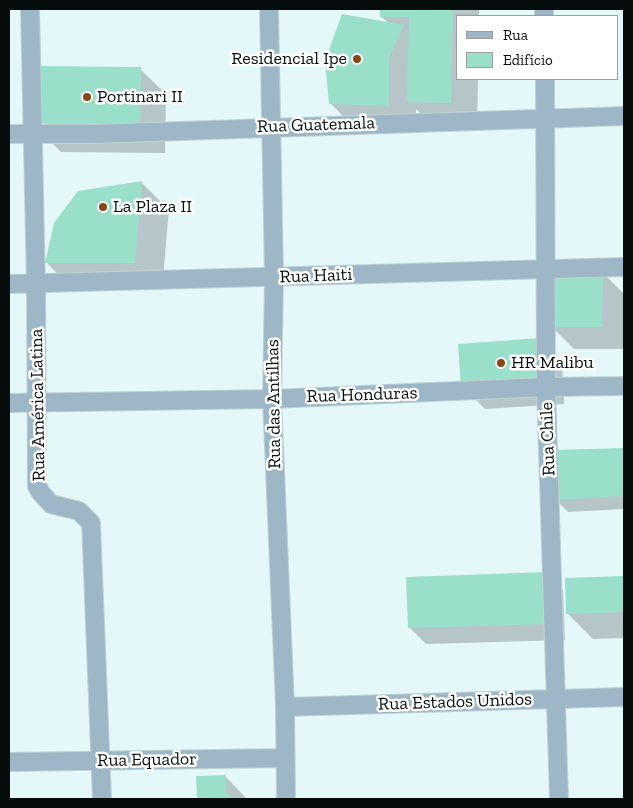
<!DOCTYPE html>
<meta charset="utf-8">
<style>
body{margin:0}
#map{position:relative;width:633px;height:808px;overflow:hidden;background:#e4f8fa;font-family:"Zilla Slab",serif}
canvas{display:block}
.frame{position:absolute;inset:0;border:10px solid #070d0d;pointer-events:none}
.legend{position:absolute;left:456px;top:15px;width:162px;height:65px;box-sizing:border-box;background:#fff;border:1px solid #9c9e9e;margin:0;padding:6px 9px;list-style:none;font-size:15px;color:#070d0d}
.legend li{display:flex;align-items:center;gap:10px;height:25px}
.legend b{width:25px;border:1px solid #9c9e9e}
</style>
<div id="map">
<canvas width="633" height="808"></canvas>
<div class="frame"></div>
<ul class="legend">
<li><b style="height:6px;background:#9eb7c6"></b>Rua</li>
<li><b style="height:14px;background:#99dfca"></b>Edifício</li>
</ul>
</div>
<script>
const c = document.querySelector('canvas').getContext('2d');
c.lineJoin = 'round';
function paint(path, color) { c.fillStyle = color; c.fill(path, 'evenodd'); }
const shape = rows => new Path2D(rows.map(r => 'M' + r).join(''));
function stroke(path, color, width, dash) { c.strokeStyle = color; c.lineWidth = width; c.lineCap = dash ? 'butt' : 'round'; c.setLineDash(dash || []); c.stroke(path); }
function drawText(font, color, halo, rows, align = 'center') {
  c.font = font + ' "Zilla Slab",serif'; c.lineWidth = 5; c.setLineDash([]); c.textBaseline = 'middle'; c.strokeStyle = halo; c.fillStyle = color; for (const [text, x, y, turn = 0] of rows) {
    c.save(); c.translate(x, y); c.rotate((+turn || 0) * Math.PI / 180); c.textAlign = isNaN(turn) ? turn : align; if (halo) c.strokeText(text, 0, 0); c.fillText(text, 0, 0); c.restore();
  }
}
const shadow = shape([
 [381,9,479,9,479,16,457,16,457,79,478,79,477,128,434,127,416,109,416,133,358,131,330,103,388,23,381,16],
 [140,69,166,94,165,153,61,152,35,126],
 [142,183,169,210,162,290,73,290,46,262,79,192],
 [602,272,624,294,624,349,574,349,552,327],
 [539,339,562,362,564,404,485,409,463,387],
 [624,449,624,509,568,512,556,500,554,451],
 [546,573,563,590,565,640,426,644,409,627],
 [624,577,624,638,593,639,567,613,566,579],
 [225,776,247,799,198,799,198,777]
]);
const building = shape([
 [380,9,453,9,451,103,407,102,409,17,380,17],
 [342,14,404,25,389,58,389,106,329,104,325,61],
 [35,66,141,67,140,128,34,127],
 [142,181,135,263,45,263,54,223,78,191],
 [550,271,603,271,602,327,550,327],
 [540,338,543,382,461,388,458,344],
 [624,448,624,496,555,500,553,450],
 [547,572,548,624,408,628,406,577],
 [624,576,624,612,566,614,565,578],
 [226,775,226,793,234,799,197,799,196,776]
]);
const minor = shape([
 [30,9,36,285,37,486,41,493,51,504,79,511,91,523,102,799],
 [269,9,274,277,272,399,285,707,286,799],
 [544,9,544,16],
 [545,79,546,387,559,799],
 [9,134,92,134,624,116],
 [9,284,624,267],
 [9,403,272,399,546,387,624,386],
 [285,707,624,697],
 [9,762,285,758]
]);
const markers = [
 [357,59,5,"#894717"],
 [87,97,5,"#894717"],
 [103,207,5,"#894717"],
 [501,363,5,"#894717"]
];
const poiNames = [
 ["Residencial Ipe",347,59,"right"],
 ["Portinari II",97,97],
 ["La Plaza II",113,207],
 ["HR Malibu",511,363]
];
const streetNames = [
 ["Rua Guatemala",316,125,-2],
 ["Rua Haiti",316,276,-2],
 ["Rua Honduras",362,395,-2],
 ["Rua das Antilhas",274,404,-91],
 ["Rua América Latina",38,405,-91],
 ["Rua Chile",548,439,-92],
 ["Rua Estados Unidos",455,702,-2],
 ["Rua Equador",147,760,-1]
];
paint(shadow, '#0003');
paint(building, '#99dfca');
stroke(minor, '#c1d2d4', 20);
stroke(minor, '#9eb7c6', 18);
for (const [x, y, r, color] of markers) { const dot = new Path2D(); dot.arc(x, y, r, 0, 2 * Math.PI); c.fillStyle = color; c.fill(dot); stroke(dot, '#fff', 2); }
drawText('18px', '#070d0d', '#fff', poiNames, 'left');
drawText('18px', '#070d0d', '#fff', streetNames);
</script>
